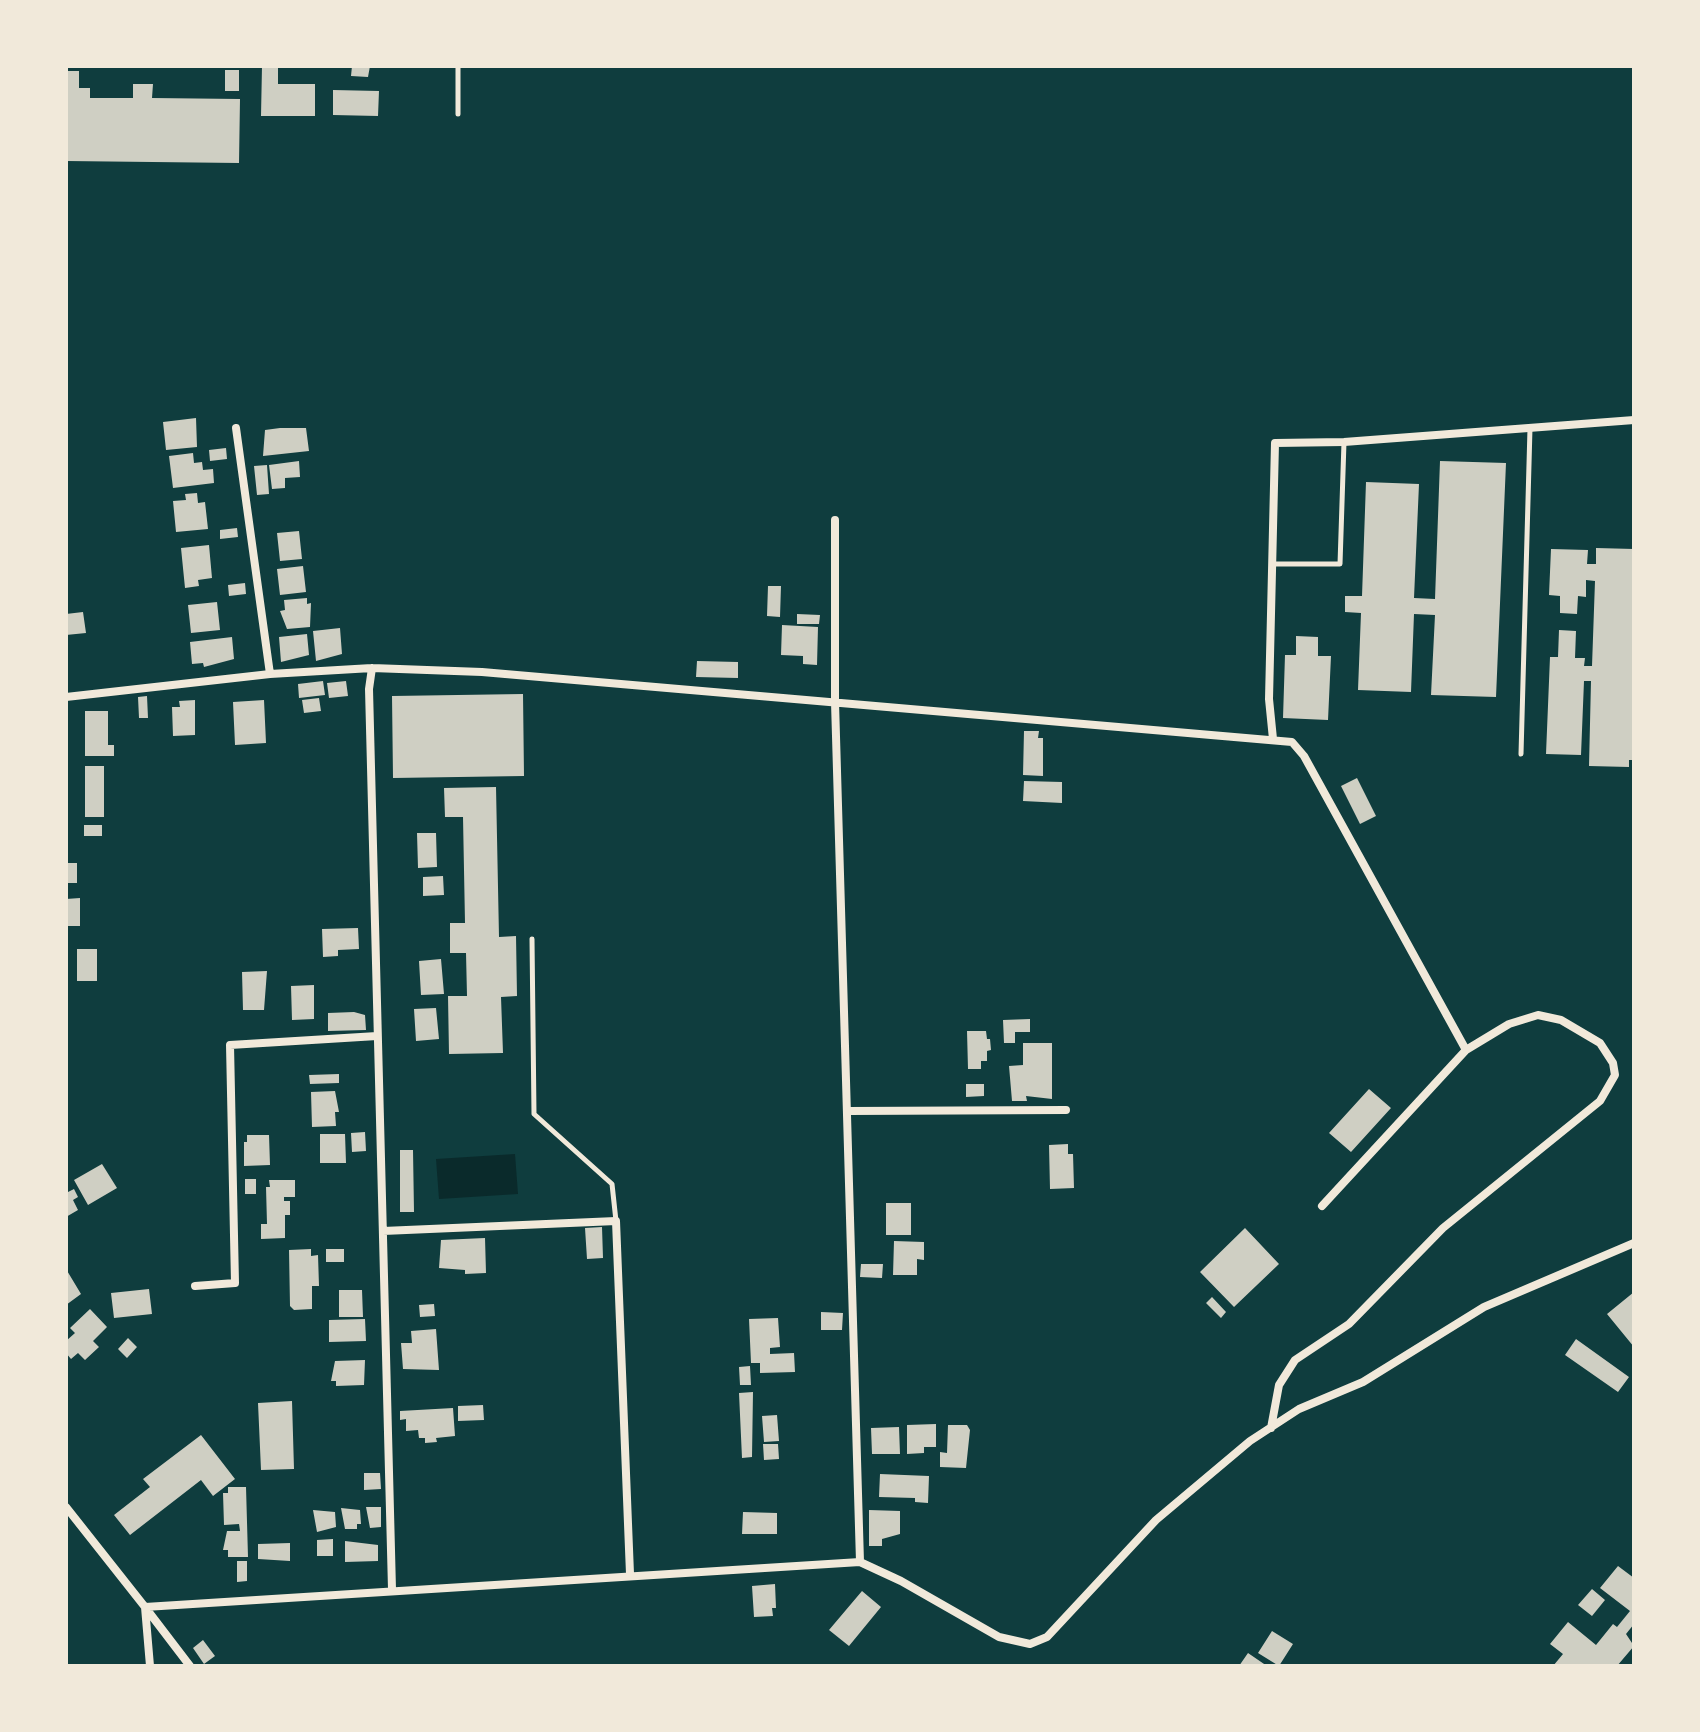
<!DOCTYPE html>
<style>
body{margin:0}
#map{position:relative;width:1700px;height:1732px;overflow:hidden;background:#0f3d3e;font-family:"PT Sans Narrow",sans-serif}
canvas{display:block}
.frame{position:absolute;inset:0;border:68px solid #f1e9da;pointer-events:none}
</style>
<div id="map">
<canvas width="1700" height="1732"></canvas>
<div class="frame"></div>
</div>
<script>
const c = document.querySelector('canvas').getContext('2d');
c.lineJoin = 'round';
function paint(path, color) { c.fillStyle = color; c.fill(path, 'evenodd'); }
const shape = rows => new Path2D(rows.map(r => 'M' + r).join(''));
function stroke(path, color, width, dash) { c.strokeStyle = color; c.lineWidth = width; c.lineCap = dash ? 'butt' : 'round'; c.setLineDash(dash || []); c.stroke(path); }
const water = shape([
 [515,1154,518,1194,439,1199,436,1159]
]);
const building = shape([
 [262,66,278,66,278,84,315,84,315,116,261,116],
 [352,66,370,66,368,77,351,76],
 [225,70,239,70,239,91,225,91],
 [66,71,79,71,79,88,90,88,90,98,133,98,133,84,153,84,152,98,240,99,239,163,66,161],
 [333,90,379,91,378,116,333,115],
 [196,418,197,447,166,450,163,422],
 [280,428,306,428,309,451,263,456,265,430],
 [226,448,227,459,210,461,209,450],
 [193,453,194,463,202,462,203,470,213,469,214,483,173,488,169,456],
 [299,461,300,477,285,478,285,488,272,489,269,465],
 [1440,461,1506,463,1496,697,1431,695,1435,615,1414,614,1411,692,1358,690,1361,613,1345,612,1345,596,1362,596,1366,482,1419,484,1414,598,1435,599],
 [267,465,269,494,257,495,254,466],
 [197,493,198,503,205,502,208,529,176,532,173,501,186,500,185,494],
 [237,528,238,537,220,539,220,530],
 [299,531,302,559,280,561,277,533],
 [209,545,212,578,198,580,199,586,185,588,181,548],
 [1596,548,1634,549,1634,760,1629,760,1629,767,1589,766,1591,681,1584,681,1581,755,1546,754,1550,657,1558,657,1559,630,1576,631,1575,658,1585,658,1584,666,1592,666,1595,581,1586,580,1586,597,1578,596,1577,614,1560,613,1560,596,1549,595,1551,549,1588,550,1587,564,1596,564],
 [303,566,306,592,280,595,277,569],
 [245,583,246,594,229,596,228,585],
 [768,586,781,586,780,617,767,616],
 [307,598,307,604,311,603,310,627,287,629,280,611,285,610,284,600],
 [217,602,220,630,191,633,188,605],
 [83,612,86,633,66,635,66,614],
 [797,614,820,615,819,624,797,624],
 [782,625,818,627,817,665,803,664,803,656,781,655],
 [340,628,342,654,316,661,313,631],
 [307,634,309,655,281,662,279,637],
 [1296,636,1318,637,1318,656,1331,656,1328,720,1283,718,1285,655,1296,655],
 [232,637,234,659,204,667,203,663,192,664,190,642],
 [697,661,738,662,738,678,696,677],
 [323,681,325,695,299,698,298,684],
 [346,681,348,696,329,698,327,683],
 [523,694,524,776,393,778,392,696],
 [147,696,148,718,139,718,138,697],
 [319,698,321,711,304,713,302,700],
 [195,700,195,735,173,736,172,707,180,707,179,701],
 [264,700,266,743,235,745,233,702],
 [85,711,108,711,108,745,114,745,114,756,85,756],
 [1024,731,1039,731,1038,738,1043,738,1043,776,1023,775],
 [85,766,104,766,104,817,85,817],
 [1357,778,1376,816,1360,824,1341,786],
 [1024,781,1062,782,1062,803,1023,801],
 [496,787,499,937,516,936,517,996,501,997,503,1053,449,1054,448,996,467,996,466,953,450,953,450,923,465,923,463,817,445,817,444,788],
 [84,825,102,825,102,836,84,836],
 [417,833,436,833,437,867,418,868],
 [66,863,77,863,77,883,66,883],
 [443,876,444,895,423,896,423,877],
 [80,898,80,926,66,926,66,899],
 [358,928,359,949,338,950,338,956,323,957,322,929],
 [77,949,97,949,97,981,77,981],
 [441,959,444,994,421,995,419,961],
 [267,971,264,1010,243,1010,242,972],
 [314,985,314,1019,292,1020,291,986],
 [436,1008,439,1039,416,1041,414,1009],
 [354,1012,365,1015,366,1030,328,1031,328,1013],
 [1030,1019,1030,1032,1015,1032,1015,1043,1004,1043,1003,1020],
 [967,1031,986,1031,987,1039,990,1039,991,1050,987,1051,987,1061,981,1061,981,1069,968,1069],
 [1023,1043,1052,1043,1052,1099,1026,1096,1027,1101,1012,1101,1009,1066,1023,1065],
 [339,1074,339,1083,310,1084,309,1075],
 [966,1084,984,1084,984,1096,966,1097],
 [1369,1089,1391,1108,1351,1152,1329,1133],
 [335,1091,339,1112,335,1112,336,1126,312,1127,311,1092],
 [365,1132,366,1151,352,1152,351,1133],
 [320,1134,345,1134,346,1163,320,1163],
 [247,1135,269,1135,270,1165,244,1166,244,1142,247,1142],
 [1068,1144,1068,1154,1073,1154,1074,1188,1050,1189,1049,1145],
 [400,1150,413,1150,414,1212,400,1212],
 [102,1164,117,1188,88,1205,74,1180],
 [245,1179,256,1179,256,1194,245,1194],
 [269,1180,295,1180,295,1197,284,1197,284,1201,290,1201,290,1215,285,1215,285,1238,261,1239,261,1224,267,1224,266,1187,270,1187],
 [66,1189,68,1192,74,1189,78,1197,73,1200,78,1210,66,1217],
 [886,1203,911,1203,911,1235,886,1235],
 [602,1227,603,1258,587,1259,585,1228],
 [1245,1228,1279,1264,1234,1307,1200,1272],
 [485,1238,486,1273,465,1274,465,1270,439,1268,441,1240],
 [894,1241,924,1242,924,1260,917,1259,917,1275,893,1275],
 [311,1249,311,1256,318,1255,319,1286,312,1286,312,1309,294,1310,290,1306,289,1250],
 [326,1249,344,1249,344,1262,326,1262],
 [861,1264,883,1264,882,1278,860,1277],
 [66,1269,81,1294,66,1305],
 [149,1289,152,1314,114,1318,111,1293],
 [339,1290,362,1290,363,1317,339,1317],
 [1634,1292,1634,1347,1607,1314],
 [1212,1297,1226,1312,1221,1318,1206,1303],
 [434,1304,435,1316,420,1317,419,1305],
 [90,1309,107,1327,93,1341,99,1347,85,1360,78,1353,71,1359,66,1353,66,1341,75,1333,70,1328],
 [821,1312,843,1313,842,1330,821,1330],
 [778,1318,780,1347,770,1348,770,1354,794,1353,795,1372,760,1373,760,1363,751,1363,749,1319],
 [365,1319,366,1341,329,1342,329,1320],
 [436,1329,439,1370,403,1369,401,1343,412,1343,411,1331],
 [128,1338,137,1347,127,1358,118,1349],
 [1576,1339,1629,1377,1618,1392,1565,1355],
 [365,1360,364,1385,336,1386,336,1381,331,1381,335,1361],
 [750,1366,751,1385,740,1385,739,1367],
 [753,1392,752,1457,742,1458,739,1393],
 [292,1401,294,1469,261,1470,258,1403],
 [483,1405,484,1420,458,1421,458,1406],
 [453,1408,455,1436,436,1438,437,1442,425,1443,425,1438,419,1438,418,1430,406,1431,406,1419,400,1420,400,1411],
 [777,1415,779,1441,764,1442,762,1416],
 [936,1424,936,1447,924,1447,924,1453,907,1454,907,1425],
 [948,1425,967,1425,970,1430,966,1468,940,1467,940,1452,947,1453],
 [899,1427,900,1454,872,1454,871,1428],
 [201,1435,235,1479,213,1496,201,1480,130,1535,114,1515,150,1487,143,1479],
 [763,1444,778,1444,779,1459,764,1460],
 [364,1473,380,1473,381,1489,364,1490],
 [880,1474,929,1476,928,1503,915,1502,915,1498,879,1497],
 [228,1487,246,1487,248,1557,228,1557,228,1550,223,1550,227,1531,240,1531,239,1524,224,1525,223,1493,228,1493],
 [366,1507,381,1507,381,1527,370,1528],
 [341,1508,360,1510,361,1524,357,1524,357,1529,345,1529],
 [313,1510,335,1512,336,1527,317,1532],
 [869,1510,900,1511,900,1534,882,1539,882,1546,869,1546],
 [743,1512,777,1513,777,1534,742,1534],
 [333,1539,333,1556,317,1556,317,1540],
 [345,1541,378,1545,378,1561,345,1562],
 [290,1543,290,1561,258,1559,258,1544],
 [237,1561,247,1561,247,1581,237,1582],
 [1618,1566,1634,1578,1634,1624,1626,1634,1634,1646,1617,1666,1553,1666,1563,1654,1550,1644,1568,1622,1596,1645,1613,1624,1617,1627,1630,1611,1600,1588],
 [775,1584,776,1608,772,1608,773,1616,754,1617,752,1586],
 [1592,1589,1605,1600,1592,1616,1578,1605],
 [862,1591,881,1607,849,1646,829,1630],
 [1272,1631,1293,1644,1279,1666,1258,1653],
 [203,1640,215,1656,204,1664,193,1648],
 [1248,1653,1267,1666,1239,1666]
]);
const service = shape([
 [458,114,458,66],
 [1273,564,1340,564,1344,442],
 [1521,754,1530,428],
 [532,939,534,1114,612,1184,616,1221]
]);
const minor = shape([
 [236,428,270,674],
 [835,520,835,702,860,1562],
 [372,668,369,689,392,1589],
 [66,697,270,674,372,668,482,672,1292,742,1304,756,1466,1050],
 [1273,739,1269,699,1275,443,1344,442,1634,420],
 [848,1111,1066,1110],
 [383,1231,616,1221,630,1574],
 [195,1286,235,1283,230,1045,377,1036],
 [1271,1428,1279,1385,1295,1360,1349,1324,1443,1228,1600,1101,1615,1075,1613,1063,1600,1043,1561,1020,1538,1015,1509,1024,1466,1050,1322,1206],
 [66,1507,145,1607,150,1666],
 [145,1607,860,1562,901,1581,999,1637,1030,1644,1047,1637,1156,1520,1250,1441,1299,1409,1363,1382,1484,1307,1634,1243],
 [145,1607,190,1666]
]);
paint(water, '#0a2a2b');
paint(building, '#cfcfc3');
stroke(service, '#f1e9da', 5);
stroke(minor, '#f1e9da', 8);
</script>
